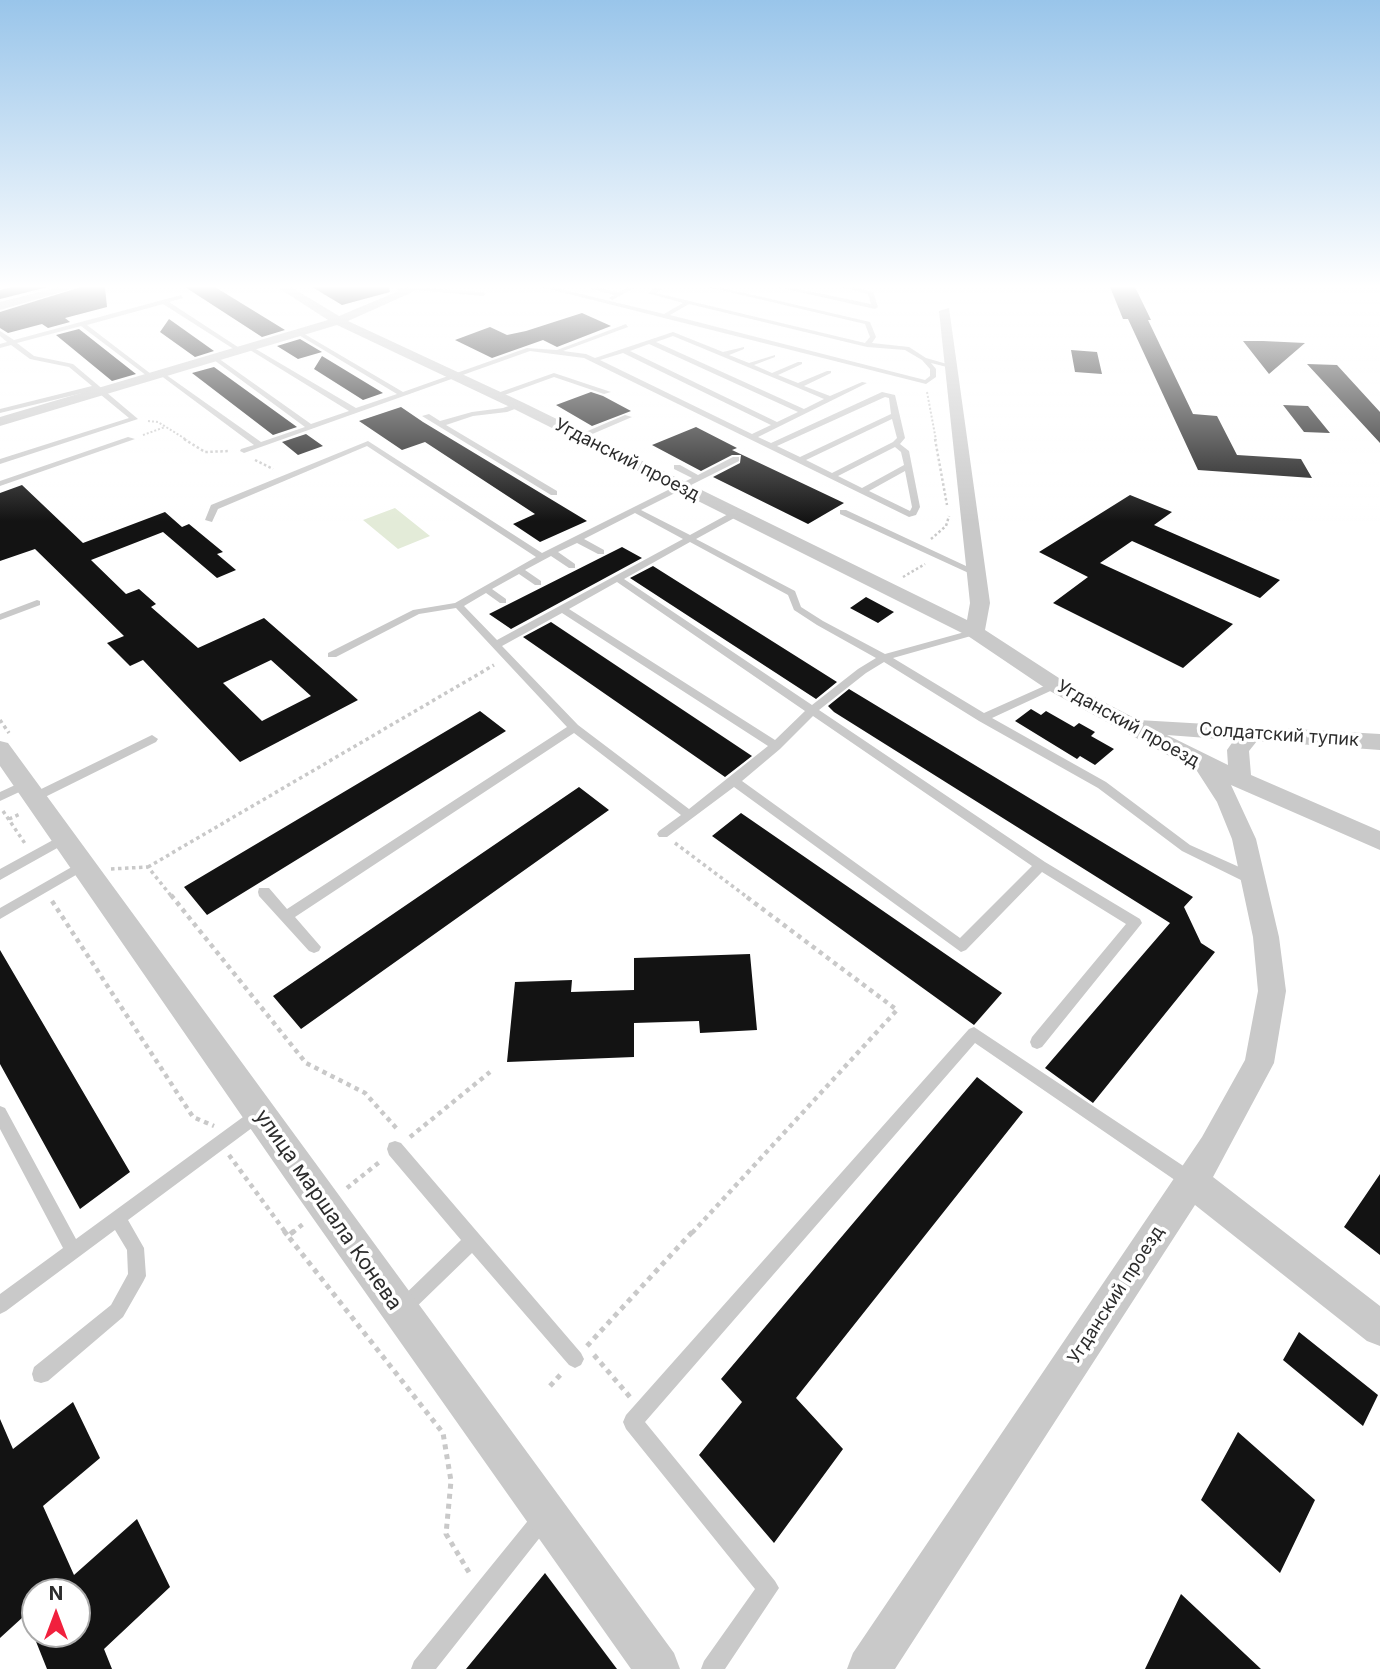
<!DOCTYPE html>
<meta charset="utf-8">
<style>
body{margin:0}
#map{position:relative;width:1380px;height:1669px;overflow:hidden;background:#fff;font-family:Inter,sans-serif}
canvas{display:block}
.north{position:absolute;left:21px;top:1578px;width:70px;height:70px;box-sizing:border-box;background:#fff;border:2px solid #ababab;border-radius:50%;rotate:0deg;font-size:19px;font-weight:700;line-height:28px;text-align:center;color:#2c2c2c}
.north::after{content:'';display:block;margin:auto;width:24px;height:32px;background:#f1203d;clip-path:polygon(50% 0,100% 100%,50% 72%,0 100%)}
</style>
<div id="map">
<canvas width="1380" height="1669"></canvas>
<div class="north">N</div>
</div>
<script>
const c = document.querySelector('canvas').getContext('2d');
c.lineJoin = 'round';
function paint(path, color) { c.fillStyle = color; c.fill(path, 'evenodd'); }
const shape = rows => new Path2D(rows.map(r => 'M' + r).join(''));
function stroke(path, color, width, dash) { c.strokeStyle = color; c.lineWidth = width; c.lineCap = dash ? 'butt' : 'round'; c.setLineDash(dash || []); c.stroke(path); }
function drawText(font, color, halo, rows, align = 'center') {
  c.font = font + ' Inter,sans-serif'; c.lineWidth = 7; c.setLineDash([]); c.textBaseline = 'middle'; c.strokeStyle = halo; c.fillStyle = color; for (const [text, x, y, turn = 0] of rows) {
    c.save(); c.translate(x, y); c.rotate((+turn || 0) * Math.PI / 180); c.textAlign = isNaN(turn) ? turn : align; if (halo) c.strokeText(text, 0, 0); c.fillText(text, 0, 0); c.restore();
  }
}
const green = shape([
 [395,508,430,536,398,549,363,520]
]);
const building = shape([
 [12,287,48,287,0,299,0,290],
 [81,287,105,287,107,307,65,318,70,322,48,328,42,324,8,333,0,328,0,312],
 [185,287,215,287,285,330,262,337],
 [312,287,389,287,390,292,342,305],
 [1110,287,1135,287,1151,320,1148,320,1193,414,1217,416,1237,455,1301,459,1312,478,1198,470,1128,319,1123,319],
 [582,313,611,326,557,347,543,340,492,358,455,340,490,327,507,335,526,331],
 [169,319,214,351,195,357,160,332],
 [79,329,136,374,112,381,56,335],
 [300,339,322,352,298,359,277,346],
 [1243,341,1263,341,1305,343,1269,374],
 [1071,350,1097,352,1102,374,1075,372],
 [322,356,383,393,363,400,314,369],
 [1307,364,1337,365,1380,412,1380,443],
 [214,367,297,427,273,435,192,373],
 [591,392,603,396,631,411,592,426,556,405],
 [1283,405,1308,406,1330,433,1304,432],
 [401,407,423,422,587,521,540,542,513,524,535,514,425,442,402,450,359,421],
 [696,427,737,448,732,450,844,503,808,524,713,477,740,463,741,455,732,455,701,471,652,445],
 [306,434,323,446,298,455,282,442],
 [22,485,83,543,165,512,182,527,189,524,223,552,217,554,236,570,217,578,163,532,91,560,126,594,139,589,156,604,151,607,198,648,264,618,358,700,240,762,143,660,130,666,107,643,124,636,35,549,0,561,0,493],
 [271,660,311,696,262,721,223,683],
 [1130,495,1172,512,1154,525,1280,580,1260,598,1132,541,1100,563,1233,624,1183,668,1053,603,1088,577,1039,552],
 [622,547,642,558,511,629,489,614],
 [653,566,837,682,816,699,630,578],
 [866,597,894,612,878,623,850,608],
 [551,622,752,756,725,777,523,637],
 [849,689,1193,897,1184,907,1201,943,1215,952,1093,1103,1045,1068,1170,923,834,712,828,706],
 [1031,709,1041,715,1046,711,1074,727,1079,723,1095,732,1091,736,1114,749,1095,765,1080,756,1077,759,1015,721],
 [480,711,506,731,207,915,184,887],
 [579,787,609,810,301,1029,273,996],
 [741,813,1002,993,974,1025,712,836],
 [0,950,130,1172,80,1209,0,1064],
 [750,954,757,1030,700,1033,699,1021,634,1023,634,1057,507,1062,515,982,572,980,571,992,634,990,634,958],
 [977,1077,1023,1112,796,1398,843,1449,774,1543,699,1455,742,1402,721,1379],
 [1380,1174,1380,1255,1344,1227],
 [1299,1332,1378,1395,1363,1426,1283,1360],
 [73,1402,100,1458,43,1506,74,1575,137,1519,170,1587,104,1649,112,1669,47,1669,33,1634,77,1634,77,1592,35,1592,35,1606,0,1638,0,1419,13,1449],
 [1238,1432,1315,1500,1280,1573,1201,1500],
 [545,1573,617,1669,466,1669],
 [1181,1594,1261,1669,1145,1669]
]);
const pathFar4 = shape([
 [927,392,936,440],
 [148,421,158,422,187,440],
 [143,435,165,427]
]);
const pathFar3 = shape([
 [184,439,205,452,230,451],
 [935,439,947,505],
 [255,460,273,469],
 [931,539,946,526,949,516],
 [903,577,925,564]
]);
const pathFar2 = shape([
 [0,720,9,733],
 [3,811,26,845],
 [9,819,20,814],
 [675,843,747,897],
 [148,867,494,665],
 [111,869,148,867,172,897]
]);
const pathFar1 = shape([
 [171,895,306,1063,365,1093,398,1130],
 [52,901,193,1117,214,1126],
 [410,1137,490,1072],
 [229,1155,286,1233],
 [347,1188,382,1160],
 [292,1233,303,1224],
 [692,1233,897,1010,744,895]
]);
const path = shape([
 [284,1231,288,1236],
 [294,1231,288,1236,443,1433,451,1481,446,1534,470,1574],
 [587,1346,693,1231],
 [594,1355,630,1397],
 [550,1386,563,1372]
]);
const lane = shape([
 [393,287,400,287,408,292,403,293,393,287],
 [412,287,483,292,486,294,483,296,414,290,412,287],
 [541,287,552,287,664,314,683,303,647,293,657,287,665,287,656,293,865,343,870,337,865,324,708,287,719,287,870,322,876,337,872,343,909,347,926,358,954,366,951,368,931,363,936,369,936,377,926,384,541,287],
 [689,304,867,347,905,350,922,360,930,369,930,376,925,380,670,315,689,304],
 [584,287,596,287,619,292,628,287,636,287,612,300,609,298,614,295,584,287],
 [777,287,789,287,871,304,868,294,841,287,852,287,873,292,878,307,875,309,777,287],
 [181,295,183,298,169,302,244,351,244,353,240,353,163,304,87,325,155,377,155,379,151,379,81,326,17,343,34,356,73,364,138,419,0,464,0,459,129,418,95,390,0,413,0,409,92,386,69,367,30,359,11,345,0,348,0,344,7,342,0,336,0,331,14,340,181,295],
 [626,324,628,327,563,351,586,354,595,358,673,332,723,352,744,347,744,349,729,355,749,363,775,355,775,357,754,365,772,373,798,362,802,362,802,364,778,375,798,383,827,371,831,371,831,373,804,386,830,396,862,382,867,383,758,437,771,443,882,392,895,395,905,438,900,444,909,451,920,507,916,515,909,517,584,358,530,351,244,453,240,451,241,449,254,445,160,375,165,374,261,442,305,427,214,360,214,358,218,358,311,424,349,411,250,350,250,348,254,348,356,408,397,394,297,334,297,332,301,332,403,392,527,348,557,350,626,324],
 [673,336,796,387,824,399,804,409,656,342,673,336],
 [649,344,798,412,777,422,630,351,649,344],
 [623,353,771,425,752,434,600,360,623,353],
 [885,397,889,398,891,414,800,457,777,446,885,397],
 [892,419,897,438,893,442,832,473,806,460,892,419],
 [895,447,901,452,904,465,862,488,838,476,895,447],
 [905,471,912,507,910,511,869,491,905,471],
 [554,373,611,392,604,394,554,377,499,397,492,395,554,373],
 [517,403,520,403,520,407,507,412,473,416,446,425,557,491,557,495,551,495,422,416,429,414,440,421,472,412,503,408,517,403],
 [625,415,632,417,583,438,576,436,625,415],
 [128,437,135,439,0,486,0,481,128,437],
 [368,441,542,553,692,478,674,469,674,465,680,465,698,475,733,457,739,457,739,461,641,510,690,535,732,512,738,512,738,516,696,539,795,591,801,607,823,621,885,654,972,630,978,630,978,634,893,658,984,713,1051,683,1059,683,1060,685,1059,687,992,718,1106,782,1190,845,1257,875,1258,879,1257,883,1252,884,1247,883,1182,851,1098,788,979,721,884,662,866,673,819,710,1045,862,1140,919,1142,923,1042,1047,1037,1049,1032,1047,1030,1042,1032,1037,1126,924,1042,872,966,950,961,952,734,787,667,837,659,837,657,834,659,831,681,815,574,733,295,917,321,947,319,951,314,953,309,951,259,896,258,892,259,888,269,888,287,909,567,727,456,608,419,614,336,657,328,657,328,653,413,610,455,603,536,557,367,446,218,509,212,522,205,520,211,505,368,441],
 [635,513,683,539,497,640,464,606,486,593,500,603,506,603,506,599,492,589,519,574,535,585,541,585,541,581,525,570,551,556,569,568,575,568,575,564,558,552,577,543,598,554,604,554,604,550,584,539,635,513],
 [690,542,788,595,794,610,817,625,876,658,858,669,812,705,624,579,690,542],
 [617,582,805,711,775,740,569,609,617,582],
 [562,613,768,746,689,809,578,725,502,646,562,613],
 [813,716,1032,866,960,938,742,781,780,749,813,716],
 [840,510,846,510,981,573,976,576,973,575,840,514,840,510],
 [37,600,40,601,40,605,0,620,0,614,37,600],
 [152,735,158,739,156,742,39,800,31,800,29,797,31,794,152,735],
 [26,780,30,781,32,784,30,787,0,801,0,792,26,780],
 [64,834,68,836,70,839,68,842,0,880,0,869,64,834],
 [84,860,88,862,90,865,88,868,0,919,0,908,84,860],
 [974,1027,1197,1175,1199,1181,1197,1187,1191,1189,1185,1187,975,1043,645,1422,775,1581,779,1588,725,1669,701,1669,704,1661,755,1589,626,1429,623,1422,626,1415,969,1029,974,1027],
 [0,1106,5,1108,76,1239,254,1109,259,1107,264,1109,267,1114,264,1119,128,1220,144,1248,146,1276,143,1282,123,1317,48,1381,41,1383,34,1381,32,1374,34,1367,111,1305,128,1274,127,1250,115,1230,6,1311,0,1314,0,1294,63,1248,0,1129,0,1106],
 [395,1141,401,1143,581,1353,584,1359,581,1365,575,1368,569,1365,472,1253,408,1315,402,1318,396,1315,393,1309,396,1303,461,1240,389,1155,387,1149,389,1143,395,1141],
 [542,1509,549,1512,552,1519,549,1526,436,1669,411,1669,414,1661,535,1512,542,1509]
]);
const street = shape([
 [59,287,79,287,0,310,0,302,59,287],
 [277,287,291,287,339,316,408,287,424,287,348,321,522,402,967,620,970,603,939,311,949,308,990,603,985,630,1062,680,1138,720,1380,734,1380,750,1257,741,1249,751,1251,775,1380,831,1380,850,1231,785,1256,839,1279,937,1286,991,1274,1063,1213,1177,1380,1306,1380,1346,1367,1341,1195,1205,895,1669,847,1669,853,1653,1202,1137,1245,1060,1258,991,1253,937,1232,839,1217,802,1197,771,1048,690,968,636,512,408,337,325,0,426,0,417,328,320,277,287],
 [1167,735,1234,740,1227,750,1228,765,1167,735],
 [0,741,8,743,674,1653,680,1669,631,1669,286,1180,0,766,0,741]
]);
const streetNames = [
 ["Угданский проезд",627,460,27],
 ["Угданский проезд",1128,724,29],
 ["Солдатский тупик",1279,735,4],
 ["Угданский проезд",1116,1295,-57]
];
const nearStreetnames = [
 ["улица маршала Конева",328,1210,55]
];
paint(green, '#e3ebd8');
paint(building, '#131313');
stroke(pathFar4, '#c9c9c9', 2, [2, 2]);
stroke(pathFar3, '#c9c9c9', 2.5, [2.5, 2.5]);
stroke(pathFar2, '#c9c9c9', 3.5, [3.5, 3.5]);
stroke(pathFar1, '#c9c9c9', 4.5, [4.5, 4.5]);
stroke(path, '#c9c9c9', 5, [5, 5]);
paint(lane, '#c9c9c9');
paint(street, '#c9c9c9');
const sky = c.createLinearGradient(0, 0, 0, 521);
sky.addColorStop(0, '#99c5ea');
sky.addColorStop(0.55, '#fff');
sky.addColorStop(1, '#ffffff00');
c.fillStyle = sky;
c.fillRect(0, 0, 1380, 521);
drawText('18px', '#2c2c2c', '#fff', streetNames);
drawText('21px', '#2c2c2c', '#fff', nearStreetnames);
</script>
